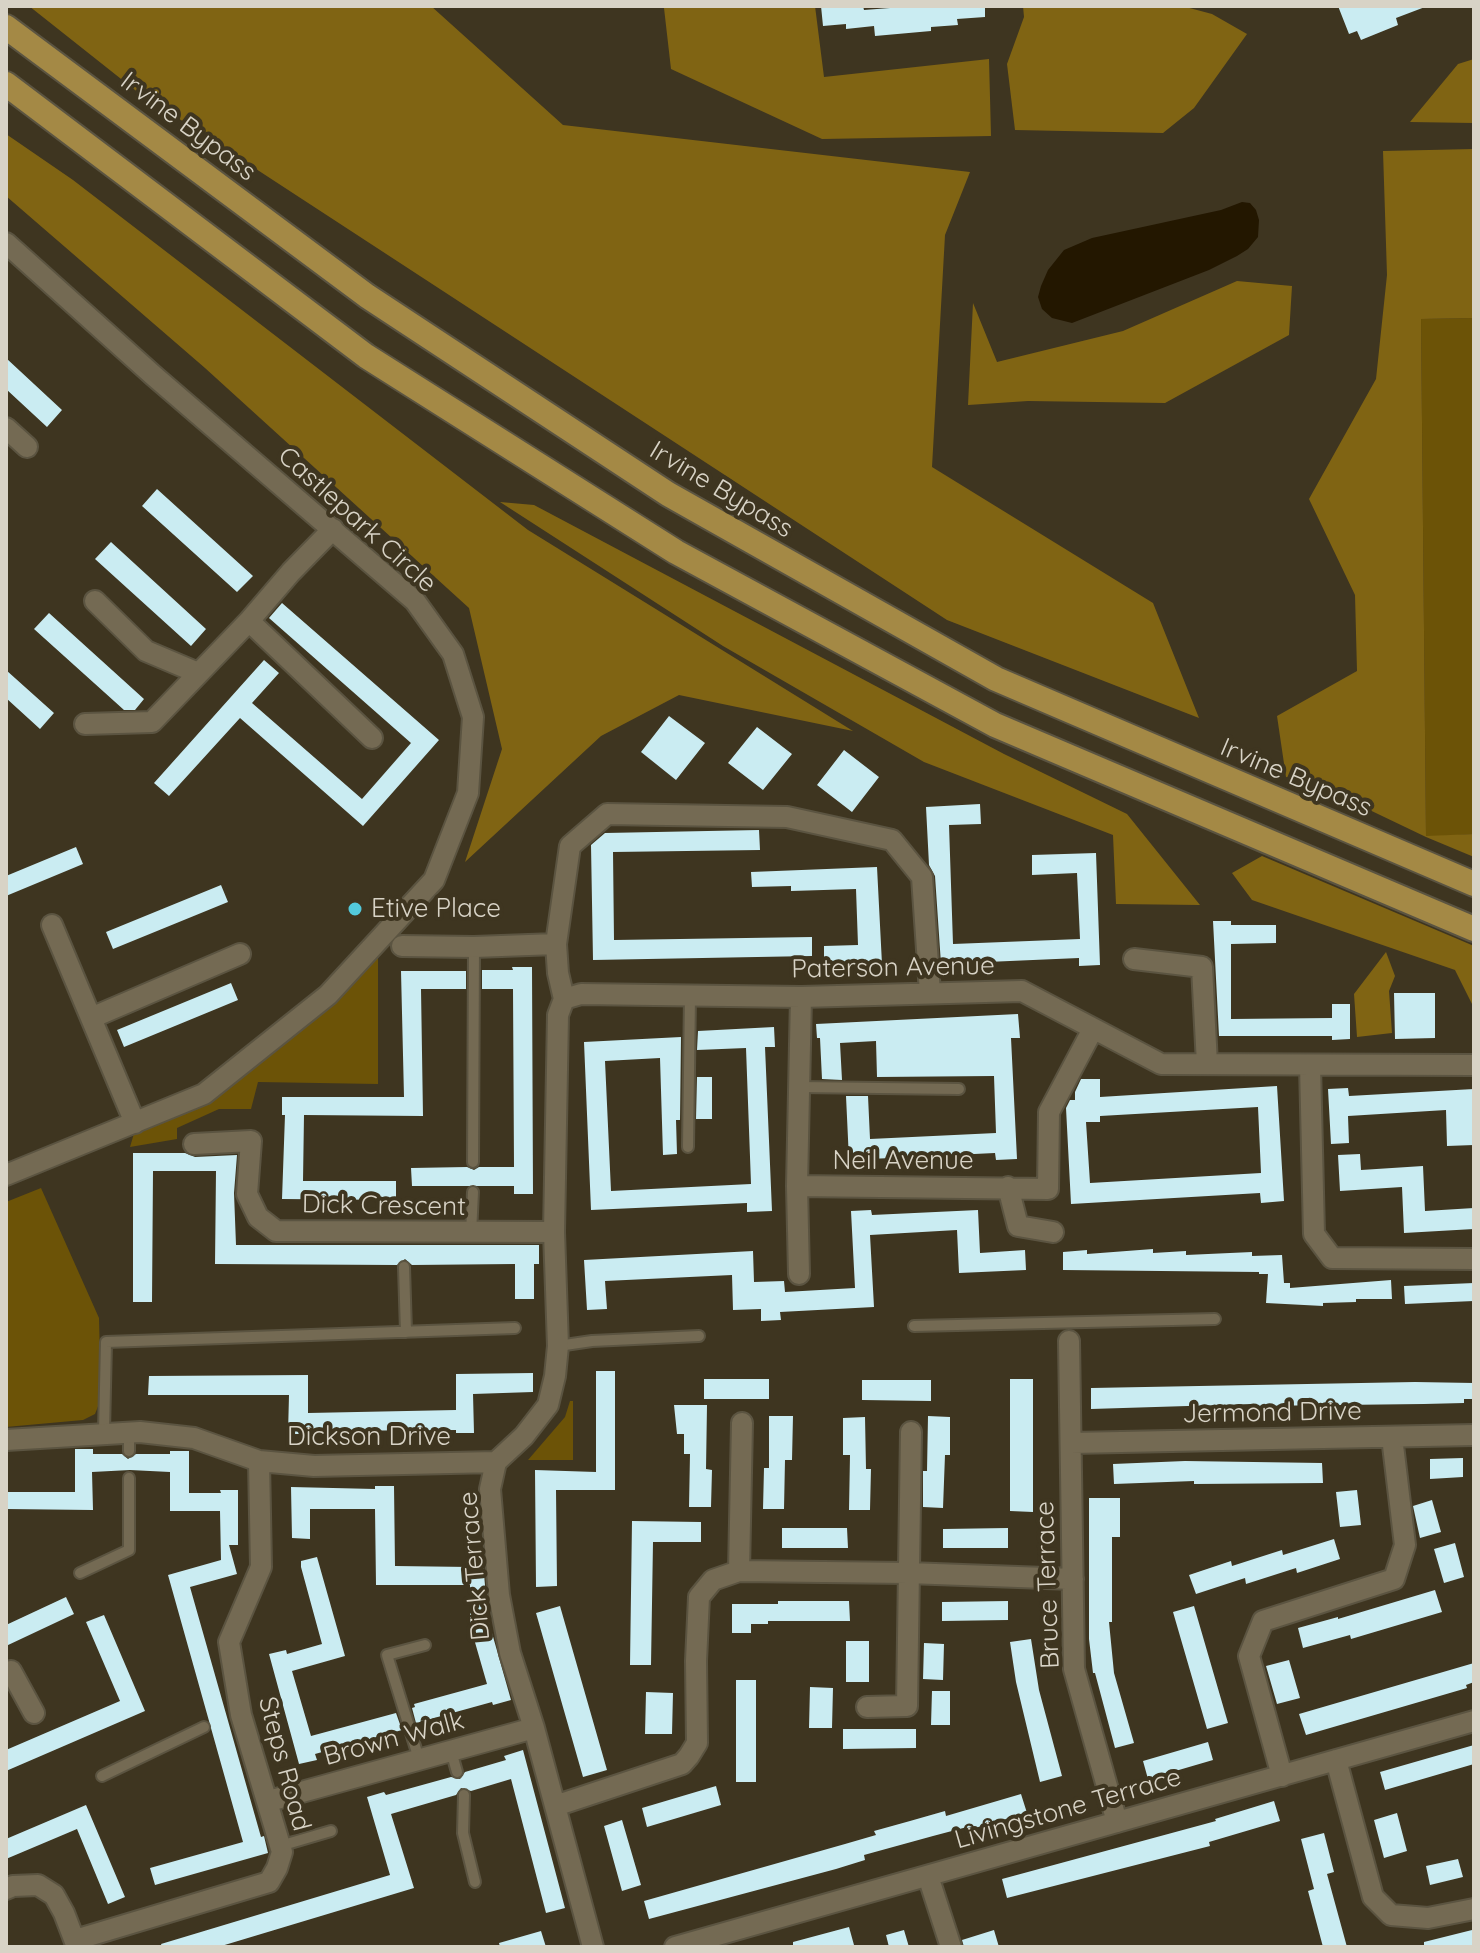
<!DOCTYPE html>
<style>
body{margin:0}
#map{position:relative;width:1480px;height:1953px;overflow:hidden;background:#3e3520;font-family:Quicksand,sans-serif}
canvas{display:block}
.frame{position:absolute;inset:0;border:8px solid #d8d3c6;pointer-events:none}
</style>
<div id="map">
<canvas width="1480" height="1953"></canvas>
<div class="frame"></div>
</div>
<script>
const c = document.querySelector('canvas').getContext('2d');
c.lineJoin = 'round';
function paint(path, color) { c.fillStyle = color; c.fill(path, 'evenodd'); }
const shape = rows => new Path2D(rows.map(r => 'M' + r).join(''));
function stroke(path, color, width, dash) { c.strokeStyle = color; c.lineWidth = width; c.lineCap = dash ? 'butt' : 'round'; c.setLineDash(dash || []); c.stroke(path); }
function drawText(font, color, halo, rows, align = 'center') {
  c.font = font + ' Quicksand,sans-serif'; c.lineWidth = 8; c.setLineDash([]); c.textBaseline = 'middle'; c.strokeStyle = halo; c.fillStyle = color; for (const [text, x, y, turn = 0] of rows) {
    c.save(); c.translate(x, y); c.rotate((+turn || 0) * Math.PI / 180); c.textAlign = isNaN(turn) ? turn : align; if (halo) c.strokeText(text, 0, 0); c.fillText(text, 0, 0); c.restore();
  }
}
const green = shape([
 [1474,318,1474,834,1426,837,1421,319],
 [378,956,378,1084,258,1082,251,1109,219,1109,177,1128,177,1139,130,1147,135,1130,199,1108,279,1049],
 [41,1188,99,1318,101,1399,95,1414,83,1420,6,1427,6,1202],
 [570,1401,573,1401,573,1460,528,1460,565,1417]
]);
const forest = shape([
 [29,6,431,6,563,125,970,172,945,235,932,467,1153,603,1199,718,947,620,135,90],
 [675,6,815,6,824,77,989,59,991,136,822,139,671,69,664,8],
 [1023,6,1182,6,1212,14,1247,34,1194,108,1163,133,1015,130,1007,64,1024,17],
 [1474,59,1474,123,1410,122,1458,64],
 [6,134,73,180,528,530,853,731,679,695,601,736,465,862,502,749,469,608,205,368,6,196],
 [1474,149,1474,318,1421,319,1426,836,1474,834,1474,857,1426,837,1309,781,1286,777,1277,716,1357,671,1355,595,1309,499,1376,379,1387,275,1383,151],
 [1237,281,1292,286,1289,335,1165,403,1028,401,968,405,973,303,997,362,1123,331],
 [500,502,534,505,1004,754,1127,814,1200,905,1116,904,1113,835,924,762,723,646],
 [1262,856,1474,946,1474,1008,1455,970,1252,900,1232,873],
 [1386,952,1395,976,1389,991,1392,1033,1357,1037,1354,994]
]);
const water = shape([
 [1242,202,1250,203,1256,210,1259,220,1258,237,1248,249,1237,256,1209,270,1072,323,1052,318,1042,309,1038,297,1041,286,1048,270,1064,250,1092,238,1221,210]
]);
const building = shape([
 [821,6,863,6,864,10,916,6,985,6,985,17,957,19,958,25,931,27,931,31,875,36,874,26,846,29,846,24,823,26],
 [1338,6,1424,6,1425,7,1396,18,1398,25,1361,40,1357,31,1349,34],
 [6,358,62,410,47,427,6,389],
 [157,489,253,576,237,592,142,506],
 [111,542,206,629,191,646,95,559],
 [282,603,439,740,363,826,240,718,169,796,154,783,264,660,279,673,252,703,362,799,411,743,269,618],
 [49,613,144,699,135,710,124,710,34,629],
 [6,670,54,713,40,729,6,698],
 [669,716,705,743,676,780,641,752],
 [757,727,792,754,763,790,728,763],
 [844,750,879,777,852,812,817,785],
 [980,804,981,824,949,825,953,944,1080,939,1077,873,1032,875,1032,855,1096,853,1100,965,1079,966,1079,958,941,964,935,876,929,865,926,807],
 [759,830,760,850,613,852,614,940,812,937,812,956,593,960,591,845,605,833],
 [76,847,83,864,6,896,6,876],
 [877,867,882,964,824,966,824,946,858,945,856,889,791,891,791,886,752,887,751,872],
 [221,885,228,902,113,949,106,932],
 [1213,921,1231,921,1231,925,1276,925,1276,943,1231,944,1231,1019,1332,1018,1332,1004,1350,1004,1350,1039,1332,1040,1332,1036,1219,1036],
 [512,967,532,967,533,1194,514,1194,514,1186,412,1186,411,1168,467,1167,474,1170,479,1167,514,1167,513,989,482,989,482,970,513,970],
 [401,971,466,971,466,989,421,989,423,1116,304,1115,303,1181,396,1181,396,1200,282,1199,285,1115,282,1115,282,1097,404,1097],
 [231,983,238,1000,124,1047,117,1030],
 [1394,993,1435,993,1435,1038,1395,1039],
 [1018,1014,1020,1038,1011,1038,1017,1159,996,1160,995,1153,849,1160,846,1096,868,1096,870,1139,996,1133,994,1076,877,1077,876,1041,840,1043,842,1080,822,1079,820,1038,817,1038,816,1024],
 [774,1027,775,1047,765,1047,772,1211,747,1212,747,1203,591,1210,584,1042,681,1037,680,1120,676,1120,677,1154,663,1155,660,1058,605,1061,611,1191,751,1184,746,1048,697,1050,698,1031],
 [697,1077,712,1077,712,1119,696,1119],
 [1081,1079,1100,1079,1100,1097,1277,1086,1284,1201,1261,1203,1260,1193,1071,1204,1066,1108,1070,1100,1075,1100,1075,1092],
 [1258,1107,1261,1173,1090,1183,1086,1122,1100,1122,1100,1116],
 [1348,1088,1349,1096,1474,1089,1474,1145,1447,1146,1446,1110,1348,1116,1349,1143,1331,1144,1328,1089],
 [133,1153,185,1153,195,1157,237,1155,234,1193,236,1245,539,1245,539,1264,534,1264,534,1299,515,1299,515,1264,412,1265,405,1259,397,1265,215,1264,216,1171,153,1171,152,1302,133,1302],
 [1360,1154,1361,1170,1423,1166,1425,1211,1474,1208,1474,1229,1404,1233,1402,1187,1340,1191,1338,1155],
 [871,1210,872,1215,978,1210,980,1253,1025,1250,1026,1270,959,1273,957,1230,870,1235,874,1307,780,1312,781,1320,761,1321,761,1309,733,1310,732,1275,605,1281,607,1309,587,1310,584,1260,753,1251,754,1282,784,1281,785,1292,855,1288,851,1211],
 [1153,1249,1153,1253,1186,1251,1186,1255,1252,1252,1252,1256,1282,1255,1284,1283,1290,1283,1290,1288,1391,1280,1392,1299,1356,1299,1356,1302,1323,1303,1323,1306,1266,1303,1268,1274,1259,1274,1259,1272,1063,1270,1063,1252,1087,1250,1087,1254],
 [1474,1283,1474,1301,1405,1304,1404,1286],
 [596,1371,615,1371,615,1490,556,1490,557,1586,536,1587,535,1470,596,1472],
 [533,1373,533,1392,473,1394,474,1433,456,1433,456,1430,308,1431,308,1434,288,1434,289,1395,148,1395,149,1376,308,1375,308,1413,456,1410,456,1374],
 [704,1379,769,1379,769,1399,704,1399],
 [1010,1379,1033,1379,1033,1512,1010,1511],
 [862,1380,931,1380,931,1401,862,1400],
 [1415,1382,1474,1383,1474,1399,1464,1399,1464,1403,1424,1404,1253,1406,1252,1404,1091,1409,1091,1388],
 [674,1405,707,1405,706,1469,712,1470,711,1507,689,1507,690,1454,684,1454,684,1434,677,1434],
 [769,1416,793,1416,792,1460,785,1460,784,1509,763,1509,764,1468,769,1468],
 [928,1416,950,1417,950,1455,945,1455,943,1508,923,1507,923,1471,927,1471],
 [865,1417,866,1469,871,1469,870,1510,849,1510,850,1455,843,1455,843,1418],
 [75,1449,93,1449,93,1454,122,1454,128,1459,136,1454,170,1454,170,1451,189,1451,189,1493,221,1493,220,1490,238,1490,238,1545,229,1545,237,1574,190,1587,261,1837,264,1836,268,1853,155,1885,150,1868,243,1842,168,1575,221,1560,220,1511,170,1511,170,1472,130,1470,92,1472,93,1510,6,1509,6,1492,75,1492],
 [1463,1458,1463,1477,1430,1479,1430,1459],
 [1185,1461,1322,1463,1323,1483,1194,1484,1194,1481,1114,1484,1113,1464],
 [375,1486,394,1486,395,1566,470,1567,470,1563,483,1563,488,1619,511,1700,493,1705,492,1702,416,1723,412,1708,415,1707,414,1704,487,1684,470,1625,470,1585,376,1585,375,1509,310,1509,310,1539,292,1538,291,1487,375,1489],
 [1357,1490,1361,1525,1340,1527,1336,1492],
 [1089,1498,1120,1498,1120,1537,1112,1537,1112,1622,1109,1622,1114,1673,1134,1743,1115,1748,1095,1673,1093,1673,1089,1639],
 [1432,1500,1441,1532,1420,1538,1413,1506],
 [632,1521,701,1522,701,1542,653,1542,651,1665,630,1665],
 [782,1528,847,1528,848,1548,782,1548],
 [1008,1528,1008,1548,943,1548,943,1529],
 [1334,1539,1340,1559,1297,1573,1296,1568,1246,1584,1245,1578,1196,1594,1189,1575,1231,1561,1232,1566,1282,1550,1283,1555],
 [1455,1543,1464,1577,1444,1583,1434,1549],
 [317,1557,345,1656,292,1671,311,1736,396,1713,402,1730,315,1754,317,1760,299,1764,269,1654,286,1650,287,1654,322,1644,301,1567,301,1561],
 [1435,1590,1442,1612,1351,1639,1350,1635,1303,1648,1298,1628,1338,1617,1338,1619],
 [66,1597,74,1614,6,1646,6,1625],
 [778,1601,849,1601,850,1621,768,1621,768,1624,751,1624,751,1633,732,1633,732,1604,778,1604],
 [1008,1601,1008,1620,942,1621,942,1602],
 [560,1606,607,1770,583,1777,536,1613],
 [1194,1606,1228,1723,1207,1729,1173,1612],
 [104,1615,145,1711,6,1771,6,1750,120,1701,86,1622],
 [1031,1639,1039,1690,1062,1776,1040,1782,1016,1682,1010,1642],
 [846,1641,869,1641,869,1682,846,1682],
 [924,1643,944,1644,943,1680,923,1679],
 [1289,1660,1300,1698,1277,1704,1266,1666],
 [1474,1663,1474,1682,1466,1685,1467,1688,1306,1735,1299,1714],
 [736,1680,756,1680,756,1782,736,1782],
 [810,1687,833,1688,832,1728,809,1728],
 [932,1691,950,1691,950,1725,931,1725],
 [646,1692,673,1693,672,1734,645,1734],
 [843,1729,916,1729,916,1748,843,1749],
 [1208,1742,1213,1760,1148,1779,1143,1761],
 [1474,1745,1474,1764,1385,1790,1380,1772],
 [523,1750,565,1908,546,1913,511,1779,471,1791,461,1788,456,1795,391,1814,414,1888,218,1947,162,1947,161,1944,390,1875,367,1797,384,1792,386,1795,451,1777,460,1779,465,1772,506,1760,504,1756],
 [716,1786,721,1805,647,1827,642,1808],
 [1021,1794,1027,1813,968,1830,967,1827,933,1836,864,1855,865,1860,836,1869,649,1919,644,1901,845,1844,876,1835,874,1831,910,1821,945,1811,946,1816],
 [1274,1801,1280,1821,1209,1842,1210,1846,1007,1898,1002,1879,1216,1821,1215,1819],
 [86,1805,125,1897,108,1904,77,1829,6,1859,6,1839],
 [1397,1813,1407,1851,1384,1858,1374,1820],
 [622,1820,641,1885,622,1891,604,1826],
 [1324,1833,1334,1872,1327,1874,1347,1947,1323,1947,1308,1891,1314,1889,1301,1839],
 [1458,1859,1463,1877,1430,1885,1426,1866],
 [849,1927,854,1945,793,1947,793,1942],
 [904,1930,909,1947,889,1947,886,1935],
 [994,1930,999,1947,964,1947,962,1940],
 [1472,1930,1474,1947,1424,1947,1424,1942],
 [541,1931,546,1947,500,1947,499,1943]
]);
const lane = shape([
 [799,1087,959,1089],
 [688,1147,690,995],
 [473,1162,474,947],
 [471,1233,473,1192],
 [404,1267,406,1332],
 [914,1326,1215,1319],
 [558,1346,592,1341,699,1336],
 [104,1432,106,1342,515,1328],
 [129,1432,129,1451],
 [80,1573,129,1550,129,1478],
 [451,1751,457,1772],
 [419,1759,387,1655,425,1645],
 [102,1776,204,1727],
 [464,1795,463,1833,475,1882],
 [280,1846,331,1831]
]);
const street = shape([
 [6,243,154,376,415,601,453,654,473,717,468,793,434,880,328,995,204,1094,6,1175],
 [6,428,27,447],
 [95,601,146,651,198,673],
 [249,621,372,738],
 [85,724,152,722,249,621,291,572,333,529],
 [52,925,135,1123],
 [402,946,474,947,556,944],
 [1134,959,1202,967,1207,1064],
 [564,999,558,1015,554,1232,558,1346,555,1376,548,1405,524,1436,496,1462,490,1489,499,1595,510,1653,534,1728,593,1947],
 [564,999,581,994,801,997,1022,991,1161,1064,1474,1065],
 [564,999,558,973,556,944,570,846,607,814,787,817,892,840,922,877,930,993],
 [91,1018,240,954],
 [1310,1065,1314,1234,1332,1258,1474,1259],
 [194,1144,251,1141,247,1194,258,1217,276,1231,554,1232],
 [797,1186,1048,1189,1049,1112,1093,1029],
 [1008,1187,1018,1226,1053,1232],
 [799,1274,797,1186,801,997],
 [1069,1341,1074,1669,1117,1822],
 [6,1440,140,1432,194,1438,259,1461,314,1466,496,1462],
 [1071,1443,1474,1435],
 [739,1571,742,1423],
 [6,1673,11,1671,34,1713],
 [867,1707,907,1706,911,1432],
 [1336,1760,1373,1897,1391,1915,1428,1918,1474,1909],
 [1282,1776,1249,1656,1263,1621,1394,1579,1405,1545,1392,1437],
 [269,1801,534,1728],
 [555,1806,682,1764,689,1756,697,1743,696,1661,699,1597,713,1580,739,1571,908,1573,1073,1579],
 [928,1876,951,1947],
 [6,1889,13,1886,38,1885,54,1895,64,1913,77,1947],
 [75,1940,269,1882,277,1868,282,1852,241,1715,229,1642,261,1567,259,1461],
 [675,1947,1474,1721]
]);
const highway = shape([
 [6,27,367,296,668,494,996,679,1474,884],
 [6,84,366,356,676,552,995,725,1474,929]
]);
const markers = [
 [355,909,8,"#53cadc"]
];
const streetNames = [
 ["Irvine Bypass",188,127,37],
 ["Irvine Bypass",721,490,31],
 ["Castlepark Circle",357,520,42],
 ["Irvine Bypass",1296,778,23],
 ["Paterson Avenue",893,968,-1],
 ["Neil Avenue",903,1161],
 ["Dick Crescent",384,1206,1],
 ["Jermond Drive",1272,1413,-1],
 ["Dickson Drive",369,1437],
 ["Dick Terrace",475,1566,-95],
 ["Bruce Terrace",1048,1585,-92],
 ["Brown Walk",394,1739,-15],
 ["Steps Road",284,1764,75],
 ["Livingstone Terrace",1068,1809,-16]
];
const poiNames = [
 ["Etive Place",371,909]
];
paint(green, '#6c5307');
paint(forest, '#806413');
paint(water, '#231700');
paint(building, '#caecf2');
stroke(lane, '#5b5441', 14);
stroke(street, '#5b5441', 24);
stroke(highway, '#5b5441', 28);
stroke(lane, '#746a53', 10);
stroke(street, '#746a53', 20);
stroke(highway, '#a48945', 24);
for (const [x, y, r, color] of markers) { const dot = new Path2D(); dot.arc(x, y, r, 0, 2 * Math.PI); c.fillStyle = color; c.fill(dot); stroke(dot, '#3e3520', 3); }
drawText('26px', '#d8d3c6', '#3e3520', streetNames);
drawText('26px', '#d8d3c6', '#3e3520', poiNames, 'left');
</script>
